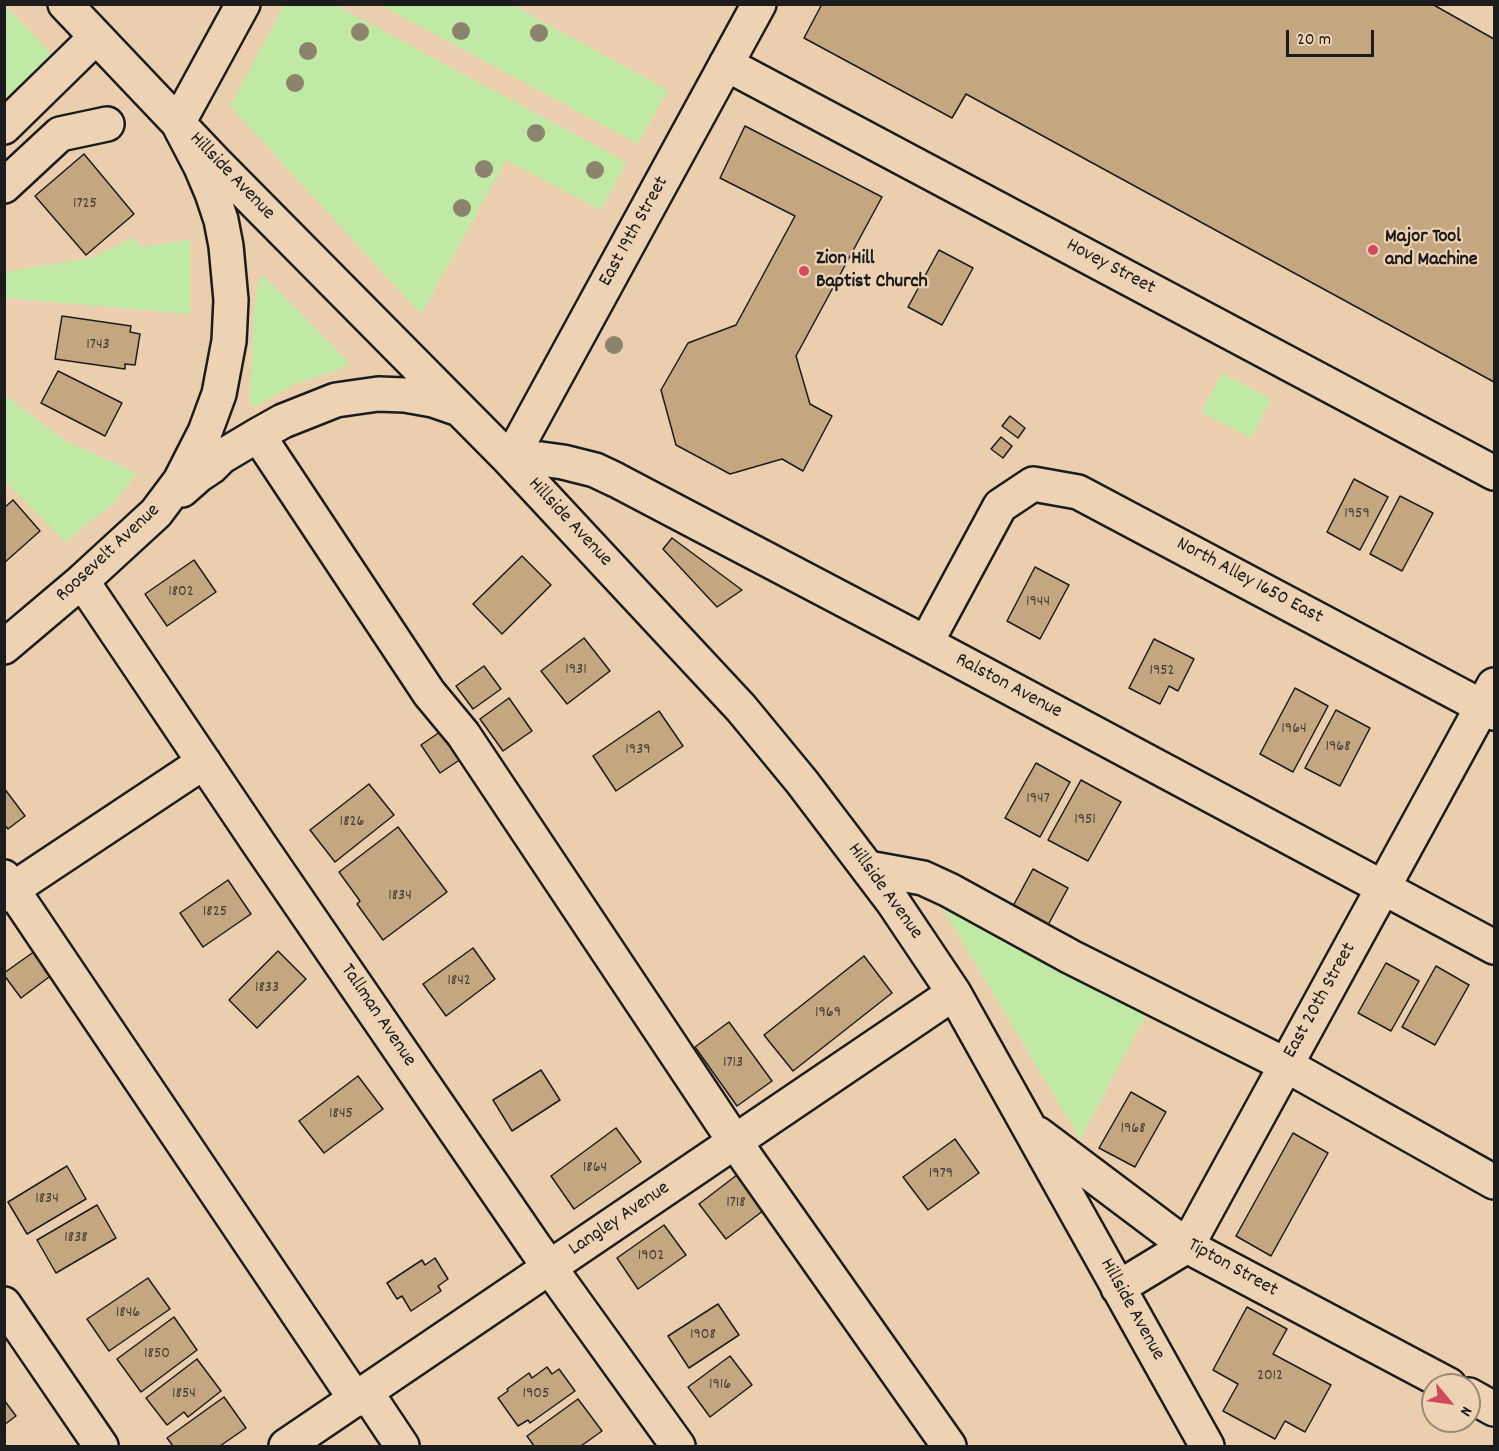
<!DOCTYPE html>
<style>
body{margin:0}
#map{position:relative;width:1499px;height:1451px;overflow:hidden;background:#eacead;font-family:Dekko,sans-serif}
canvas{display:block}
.frame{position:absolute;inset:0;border:6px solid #1c1c1c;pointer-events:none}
.north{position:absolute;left:1421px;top:1373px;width:60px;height:60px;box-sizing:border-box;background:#edd3b4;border:2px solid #998a77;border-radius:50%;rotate:119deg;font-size:16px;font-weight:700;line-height:24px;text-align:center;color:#1c1c1c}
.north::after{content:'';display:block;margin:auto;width:21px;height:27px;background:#d1495b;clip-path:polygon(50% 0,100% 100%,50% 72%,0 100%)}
.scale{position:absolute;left:1286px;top:30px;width:88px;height:27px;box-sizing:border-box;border:3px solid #1c1c1c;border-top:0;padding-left:8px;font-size:18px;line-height:21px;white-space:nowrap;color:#1c1c1c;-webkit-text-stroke:4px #edd3b4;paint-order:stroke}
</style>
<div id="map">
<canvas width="1499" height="1451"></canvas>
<div class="frame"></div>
<div class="north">N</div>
<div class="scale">20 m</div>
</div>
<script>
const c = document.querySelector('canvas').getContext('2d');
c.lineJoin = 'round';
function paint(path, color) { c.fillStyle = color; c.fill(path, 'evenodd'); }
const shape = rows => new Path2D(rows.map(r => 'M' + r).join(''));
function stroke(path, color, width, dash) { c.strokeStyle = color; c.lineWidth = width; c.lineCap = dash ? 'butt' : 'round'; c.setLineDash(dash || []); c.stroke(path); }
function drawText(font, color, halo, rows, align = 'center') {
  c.font = font + ' Dekko,sans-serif'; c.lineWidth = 4.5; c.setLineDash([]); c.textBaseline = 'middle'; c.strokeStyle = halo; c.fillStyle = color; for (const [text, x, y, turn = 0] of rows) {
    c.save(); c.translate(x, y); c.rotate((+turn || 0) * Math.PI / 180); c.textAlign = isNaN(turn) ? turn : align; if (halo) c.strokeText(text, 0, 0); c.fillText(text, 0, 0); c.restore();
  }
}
const green = shape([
 [285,4,335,5,626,162,601,210,506,160,421,314,230,106],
 [5,5,52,54,5,99],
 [381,5,512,5,668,90,638,144],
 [133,238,142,247,190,240,190,314,5,298,5,272,91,258],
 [262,274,349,363,342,369,293,385,257,406,249,404,254,308,259,280],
 [1222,373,1271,399,1251,438,1201,412],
 [5,395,65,441,137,473,114,503,65,542,5,481],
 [940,904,1147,1013,1080,1139]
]);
const building = shape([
 [822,4,1432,4,1494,39,1494,382,966,94,952,118,804,38,822,4],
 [745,126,882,197,796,356,810,404,832,416,803,471,782,459,730,474,676,445,661,390,688,343,736,325,795,216,720,178,745,126],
 [84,154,134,214,86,255,35,196,84,154],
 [939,250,973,268,942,325,908,307,939,250],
 [62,316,131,326,130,332,140,334,135,365,125,364,125,369,55,359,62,316],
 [58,371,122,403,105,436,41,403,58,371],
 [1010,416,1025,428,1018,438,1002,426,1010,416],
 [1001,437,1012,446,1003,458,991,449,1001,437],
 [1354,479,1388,497,1360,550,1327,532,1354,479],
 [1400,496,1433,513,1402,571,1370,554,1400,496],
 [13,500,40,531,4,563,4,508,13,500],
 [672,538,742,590,717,607,663,549,672,538],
 [522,556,551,585,502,634,473,604,522,556],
 [194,560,216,592,167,626,145,594,194,560],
 [1035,567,1069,585,1040,639,1007,621,1035,567],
 [584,638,610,671,567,704,541,671,584,638],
 [1154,639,1194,659,1178,691,1169,686,1160,704,1129,688,1154,639],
 [484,666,501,689,473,709,456,686,484,666],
 [1295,688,1328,706,1293,772,1260,754,1295,688],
 [509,698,532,731,503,751,480,719,509,698],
 [1336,710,1370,728,1340,786,1305,768,1336,710],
 [659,711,683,746,616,791,593,756,659,711],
 [450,725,470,753,440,773,421,745,450,725],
 [1036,763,1070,782,1040,837,1005,818,1036,763],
 [1081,780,1121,802,1088,861,1048,840,1081,780],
 [369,784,394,815,335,862,310,830,369,784],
 [4,788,25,816,8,829,4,824,4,788],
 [398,827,447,892,383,940,357,904,360,901,339,872,398,827],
 [1033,869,1068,888,1048,925,1013,906,1033,869],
 [228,880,251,914,203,947,180,913,228,880],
 [473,948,495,979,446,1016,423,984,473,948],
 [35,951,53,974,21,998,4,975,4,973,35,951],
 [278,951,306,979,257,1028,229,1000,278,951],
 [864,956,892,993,793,1071,764,1035,864,956],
 [1386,963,1419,981,1391,1031,1358,1013,1386,963],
 [1436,966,1469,985,1435,1045,1402,1027,1436,966],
 [729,1022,772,1081,737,1106,695,1047,729,1022],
 [541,1070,560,1100,512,1131,493,1100,541,1070],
 [358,1076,383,1109,324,1153,299,1121,358,1076],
 [1131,1092,1166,1112,1135,1167,1099,1148,1131,1092],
 [616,1128,641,1162,574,1209,551,1176,616,1128],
 [1293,1133,1328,1153,1271,1256,1236,1236,1293,1133],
 [955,1139,979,1173,928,1210,903,1177,955,1139],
 [67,1166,86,1199,27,1234,8,1202,67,1166],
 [746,1168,772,1204,726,1239,699,1204,746,1168],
 [97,1205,116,1238,56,1273,37,1240,97,1205],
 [664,1225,686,1255,638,1289,617,1258,664,1225],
 [435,1258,448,1279,438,1286,441,1291,411,1311,402,1296,397,1299,387,1283,422,1260,425,1265,435,1258],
 [148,1278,170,1309,109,1351,87,1319,148,1278],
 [718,1304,739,1335,689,1368,668,1336,718,1304],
 [1247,1307,1287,1329,1273,1354,1331,1385,1305,1432,1285,1421,1275,1439,1223,1411,1238,1384,1213,1370,1247,1307],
 [174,1317,197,1350,141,1392,117,1359,174,1317],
 [730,1356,752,1385,710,1417,688,1387,730,1356],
 [197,1359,221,1391,188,1417,184,1412,167,1425,146,1398,197,1359],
 [547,1367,552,1374,559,1369,575,1391,530,1423,528,1420,518,1426,498,1398,508,1391,507,1389,529,1373,532,1378,547,1367],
 [224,1397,246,1428,220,1446,173,1446,167,1438,224,1397],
 [578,1399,602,1431,581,1446,534,1446,527,1436,578,1399],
 [4,1400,16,1416,4,1425,4,1400]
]);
const minor = shape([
 [726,64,1494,473],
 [178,123,215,162,510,460,741,708,802,782,893,902,954,993,1207,1446],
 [178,123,243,4],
 [4,127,96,37],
 [4,186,60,134,107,124],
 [258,435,429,693,463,734,735,1142,949,1446],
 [510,460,519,458,541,459,563,462,595,470,616,480,926,643,1494,947],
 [510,460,759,4],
 [182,490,199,475,211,467,221,457,258,435,283,421,336,400,378,394,405,395,433,400,459,409],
 [82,581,259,844,535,1247,678,1446],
 [926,643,1000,506,1033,484,1078,492,1494,713],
 [4,647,82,581,156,513,180,481,205,432,219,394,229,341,231,300,226,246,221,220,212,193,201,167,178,123,65,4],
 [868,868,923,878,949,890,1071,957,1286,1065,1494,1182],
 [4,877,356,1400],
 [4,895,204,762],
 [1038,1134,1187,1246,1449,1385],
 [1118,1288,1187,1246,1494,685],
 [4,1304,101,1446],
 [366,1392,402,1446],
 [1469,1395,1494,1409],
 [286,1446,954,993]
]);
const trees = [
 [461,31],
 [360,32],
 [539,33],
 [308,51],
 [295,83],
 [536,133],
 [484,169],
 [595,170],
 [462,208],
 [614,345]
];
const markers = [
 [1373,250,6,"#d1495b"],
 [804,271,6,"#d1495b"]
];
const numberNames = [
 ["1725",85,205],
 ["1743",98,346],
 ["1959",1357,515],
 ["1802",181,593],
 ["1944",1038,603],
 ["1931",576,671],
 ["1952",1162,672],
 ["1964",1294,730],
 ["1968",1338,748],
 ["1939",638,751],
 ["1947",1038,800],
 ["1951",1085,821],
 ["1826",352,823],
 ["1834",400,897],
 ["1825",215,913],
 ["1842",459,982],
 ["1833",267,989],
 ["1969",828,1014],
 ["1713",733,1064],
 ["1845",341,1115],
 ["1968",1133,1130],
 ["1864",595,1169],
 ["1979",941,1175],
 ["1834",47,1200],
 ["1718",736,1204],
 ["1838",76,1239],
 ["1902",651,1257],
 ["1846",128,1314],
 ["1908",703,1336],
 ["1850",157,1355],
 ["2012",1270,1377],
 ["1916",720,1386],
 ["1854",184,1395],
 ["1905",536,1395]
];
const streetNames = [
 ["Hillside Avenue",231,177,46],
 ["East 19th Street",635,232,-61],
 ["Hovey Street",1110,268,28],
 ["Hillside Avenue",569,523,47],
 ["Roosevelt Avenue",109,554,-43],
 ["North Alley 1650 East",1249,582,28],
 ["Ralston Avenue",1008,687,28],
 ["Hillside Avenue",884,892,54],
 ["East 20th Street",1321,1001,-61],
 ["Tallman Avenue",377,1016,56],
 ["Langley Avenue",620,1220,-34],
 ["Tipton Street",1232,1269,29],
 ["Hillside Avenue",1131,1310,61]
];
const poiNames = [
 ["Major Tool",1385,238],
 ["and Machine",1385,261],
 ["Zion Hill",816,260],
 ["Baptist Church",816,283]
];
paint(green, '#bfe9a5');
paint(building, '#c4a681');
stroke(building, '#1c1c1c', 1.5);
stroke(minor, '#1c1c1c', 38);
stroke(minor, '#edd3b4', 33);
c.fillStyle = '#8b836c';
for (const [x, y] of trees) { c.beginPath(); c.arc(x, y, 9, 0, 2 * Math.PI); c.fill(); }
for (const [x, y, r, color] of markers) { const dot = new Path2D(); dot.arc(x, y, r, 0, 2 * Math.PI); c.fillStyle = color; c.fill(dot); stroke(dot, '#edd3b4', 2); }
drawText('16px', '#463e35', null, numberNames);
drawText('20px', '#1c1c1c', '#edd3b4', streetNames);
drawText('bold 20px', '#1c1c1c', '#edd3b4', poiNames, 'left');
</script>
